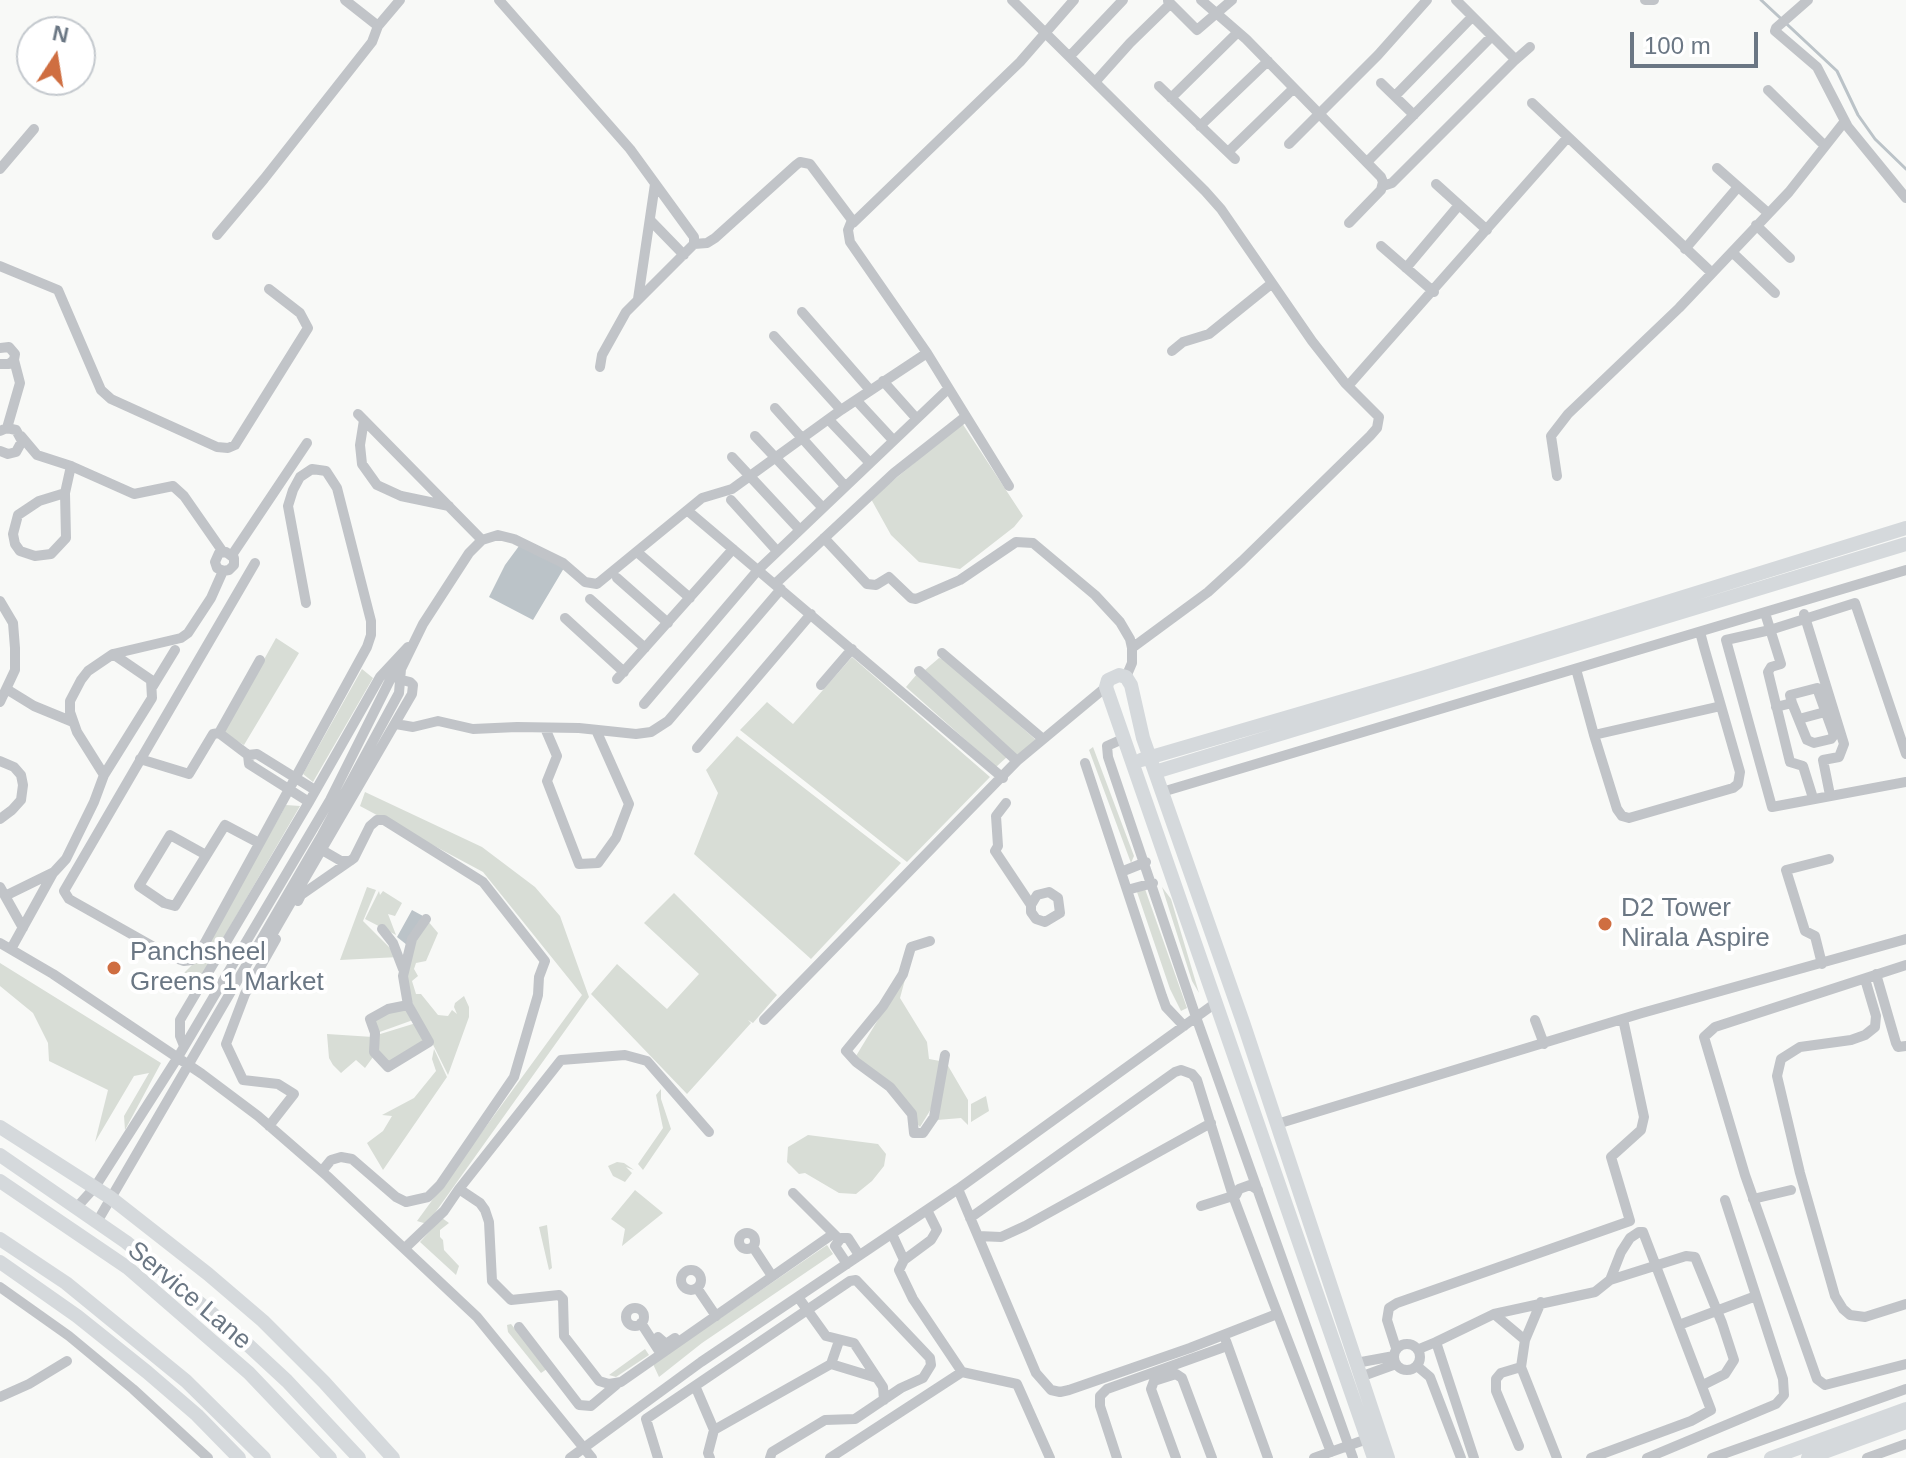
<!DOCTYPE html>
<style>
body{margin:0}
#map{position:relative;width:1906px;height:1458px;overflow:hidden;background:#f8f9f7;font-family:Arial,sans-serif}
canvas{display:block}
.north{position:absolute;left:16px;top:16px;width:80px;height:80px;box-sizing:border-box;background:#fff;border:2px solid #c4c9ce;border-radius:50%;rotate:12deg;font-size:22px;font-weight:700;line-height:32px;text-align:center;color:#6b7784}
.north::after{content:'';display:block;margin:auto;width:28px;height:36px;background:#cf6e41;clip-path:polygon(50% 0,100% 100%,50% 72%,0 100%)}
.scale{position:absolute;left:1630px;top:32px;width:128px;height:36px;box-sizing:border-box;border:4px solid #6b7784;border-top:0;padding-left:10px;font-size:24px;line-height:28px;white-space:nowrap;color:#6b7784;-webkit-text-stroke:6px #fff;paint-order:stroke}
</style>
<div id="map">
<canvas width="1906" height="1458"></canvas>
<div class="north">N</div>
<div class="scale">100 m</div>
</div>
<script>
const c = document.querySelector('canvas').getContext('2d');
c.lineJoin = 'round';
function paint(path, color) { c.fillStyle = color; c.fill(path, 'evenodd'); }
const shape = rows => new Path2D(rows.map(r => 'M' + r).join(''));
function stroke(path, color, width, dash) { c.strokeStyle = color; c.lineWidth = width; c.lineCap = dash ? 'butt' : 'round'; c.setLineDash(dash || []); c.stroke(path); }
function drawText(font, color, halo, rows, align = 'center') {
  c.font = font + ' Arial,sans-serif'; c.lineWidth = 8; c.setLineDash([]); c.textBaseline = 'middle'; c.strokeStyle = halo; c.fillStyle = color; for (const [text, x, y, turn = 0] of rows) {
    c.save(); c.translate(x, y); c.rotate((+turn || 0) * Math.PI / 180); c.textAlign = isNaN(turn) ? turn : align; if (halo) c.strokeText(text, 0, 0); c.fillText(text, 0, 0); c.restore();
  }
}
const green = shape([
 [962,423,1023,516,1014,527,960,569,919,562,891,535,871,499],
 [276,638,299,653,244,745,223,733],
 [852,657,990,777,907,862,740,730,767,702,793,724],
 [939,658,946,660,1036,740,1018,757,925,670],
 [362,669,373,678,313,782,303,774],
 [917,674,1007,757,996,767,906,687],
 [737,736,901,863,811,959,694,854,718,793,706,770],
 [1093,747,1134,856,1131,863,1089,750],
 [365,792,482,847,535,887,560,916,589,997,427,1224,417,1221,582,995,483,872,360,806],
 [286,805,300,806,199,980,183,974,201,956],
 [367,887,376,890,363,921,399,957,340,960],
 [1162,887,1171,899,1199,993,1192,981],
 [1145,889,1187,1008,1181,1011,1170,989,1137,892],
 [379,891,380,895,383,891,402,903,395,916,388,914,396,935,365,919],
 [674,893,777,995,753,1023,748,1020,751,1023,687,1094,591,994,617,964,667,1009,699,974,644,923],
 [427,920,438,933,426,961,416,963,414,969,418,976,412,981,416,994,421,994,438,1015,448,1016,452,1010,457,1014,454,1007,455,1003,464,996,469,1007,469,1017,448,1075,405,988,410,953],
 [0,963,161,1063,125,1130,124,1116,149,1073,134,1076,95,1142,108,1090,49,1061,48,1043,33,1013,0,986],
 [907,972,900,998,927,1042,929,1059,940,1061,931,1109,920,1127,856,1056],
 [408,1009,413,1020,377,1033,372,1020,387,1012],
 [416,1023,428,1041,387,1065,375,1050,377,1035],
 [327,1034,373,1037,373,1057,365,1068,356,1060,341,1073,333,1065,329,1058],
 [434,1049,447,1077,383,1170,367,1143,383,1131,392,1116,382,1115,414,1098,436,1071,432,1059],
 [947,1064,968,1100,968,1125,961,1118,937,1120],
 [661,1089,661,1099,671,1129,643,1170,638,1164,663,1128,656,1095],
 [986,1096,989,1111,971,1122,971,1104],
 [808,1135,878,1144,886,1154,884,1166,872,1181,856,1194,839,1193,805,1173,799,1174,787,1162,788,1147],
 [617,1162,624,1163,634,1170,626,1167,632,1173,625,1182,613,1176,608,1166],
 [635,1190,663,1213,622,1246,625,1229,611,1219],
 [442,1218,449,1223,440,1230,440,1237,443,1240,444,1250,459,1266,456,1275,420,1242],
 [547,1225,552,1268,549,1270,539,1227],
 [827,1245,833,1254,702,1343,659,1377,653,1364],
 [511,1324,547,1369,541,1373,508,1332,507,1325],
 [645,1349,649,1355,616,1377,609,1375]
]);
const water = shape([
 [519,546,564,568,533,620,489,597,505,565],
 [412,910,423,916,407,945,397,937]
]);
const stream = shape([
 [1761,0,1837,71,1858,115,1875,139,1906,169]
]);
const street = shape([
 [345,0,378,26,400,0],
 [499,0,630,149,694,237,694,244,626,312,602,355,600,367],
 [1012,0,1205,191,1221,209,1312,341,1345,383,1379,417,1377,428,1370,436,1242,561,1208,592,1132,648],
 [1201,0,1246,39,1381,177,1383,182,1381,190,1349,223],
 [1645,0,1654,0],
 [1808,0,1776,28,1775,31,1817,67,1848,127,1906,198],
 [1168,1,1197,30,1232,0],
 [1070,56,1123,0],
 [1514,61,1530,47],
 [1096,81,1130,43,1170,4],
 [1381,83,1414,115],
 [1159,86,1235,159],
 [1768,90,1824,145],
 [1395,96,1472,17],
 [1171,98,1238,32],
 [1532,103,1712,273],
 [1200,126,1268,61],
 [1289,144,1378,55,1427,0],
 [1228,152,1294,88],
 [1367,162,1492,36],
 [1717,168,1768,213],
 [0,169,34,129],
 [1436,184,1487,230],
 [1383,186,1392,183,1514,61,1513,57,1456,0],
 [650,220,684,255],
 [853,223,1020,62,1074,0],
 [1756,225,1790,258],
 [217,235,264,179,372,42,378,26],
 [694,244,707,243,715,238,796,165,800,162,810,164,852,220,848,230,850,242,927,353,1009,486],
 [1381,246,1434,292],
 [1685,249,1738,187],
 [1732,252,1775,293],
 [0,266,58,290,101,390,111,399,217,447,228,448,235,445,308,328,300,313,269,289],
 [1406,268,1459,205],
 [638,299,655,184],
 [802,312,870,390],
 [774,336,841,410],
 [0,348,9,347,15,354,14,360,9,364,0,364],
 [1172,351,1183,342,1209,334,1271,284],
 [883,381,916,418],
 [1348,386,1568,137],
 [856,400,893,440],
 [775,408,845,486],
 [358,414,482,540],
 [364,420,360,445,362,464,377,485,401,496,449,506],
 [829,420,869,462],
 [7,428,20,383,14,360],
 [0,431,7,428,16,430,22,441,16,452,8,454,0,451],
 [21,436,37,455,71,466,134,494,173,486,184,496,223,552],
 [755,436,822,507],
 [732,457,799,529],
 [1557,476,1551,436,1568,414,1679,308,1789,192,1845,121],
 [65,493,39,501,18,515,13,534,15,544,20,551,35,556,51,554,66,538,65,493,71,466],
 [731,500,777,551],
 [688,511,1003,778],
 [824,538,867,584,876,585,889,577,911,598,916,599,960,580,1016,542,1033,543,1095,595,1120,622,1130,639,1132,648,1132,663,1126,677],
 [637,552,690,598],
 [232,555,307,443],
 [255,563,64,891,69,899,170,956,184,961,192,960,201,950,367,647,371,635,371,621,337,488,326,471,312,469,300,477,293,490,288,506,306,603],
 [617,578,668,623],
 [775,584,894,473,965,417],
 [590,599,645,648],
 [0,601,13,623,15,648,15,670,0,702],
 [1765,613,1781,664,1771,667,1768,672,1790,762,1803,766,1813,798],
 [1804,614,1844,744,1839,757,1823,760,1830,795],
 [565,618,624,672],
 [1700,632,1704,647,1740,772,1738,784,1733,788,1629,818,1622,816,1617,809,1594,735,1721,706],
 [942,653,1043,739],
 [1576,669,1594,735],
 [919,671,1017,761],
 [617,679,733,549],
 [821,685,852,649],
 [153,686,175,650],
 [8,690,34,706,73,722],
 [644,704,758,570,948,389],
 [1776,707,1792,703,1790,695,1817,688,1834,735,1831,739,1814,743,1807,740,1792,703],
 [1799,719,1825,712],
 [396,724,413,727,438,721,473,729,517,727,579,728,636,734,651,732,668,721,781,589],
 [545,728,557,756,547,781,579,864,598,863,616,838,629,804,596,730],
 [219,733,260,660],
 [1125,738,1107,746,1108,757,1196,1017,1353,1458],
 [697,748,811,614],
 [1906,754,1855,603,1770,630,1726,640,1772,807,1906,782],
 [248,755,257,754,315,790],
 [140,759,189,774,213,734,219,733,248,755,249,764,309,802],
 [0,761,14,767,21,775,23,785,21,800,12,810,0,819],
 [1085,763,1162,996,1166,1007,1184,1026],
 [104,775,77,732,70,712,70,701,81,680,88,671,113,654,181,638,188,633,211,598,223,571,229,570,234,565,234,558,226,552,219,553,215,562,217,568,223,571],
 [1162,792,1906,570],
 [1006,803,996,816,998,846,995,851,1031,905,1031,912,1036,919,1045,922,1060,913,1058,898,1049,892,1037,895,1031,905],
 [206,855,170,835,139,886,164,903,175,906,225,825,259,843],
 [1121,872,1146,862],
 [0,887,23,928],
 [1127,890,1153,883],
 [5,896,54,872,66,859,94,802,104,775,152,698,151,680,113,654],
 [298,901,301,895,350,861],
 [382,929,393,943,403,969],
 [930,941,911,947,903,974,883,1006,846,1051,856,1062,890,1087,912,1114,914,1133,923,1133,934,1117,945,1055],
 [268,942,412,694,413,685,410,682,402,680],
 [0,943,53,974,202,1074,258,1116,327,1176,477,1317,592,1458],
 [11,949,53,873],
 [1822,964,1815,936,1805,931,1786,870,1829,859],
 [1906,965,1715,1027,1704,1037,1745,1175,1817,1379,1825,1385,1906,1364],
 [1876,974,1896,1043,1898,1047,1906,1046],
 [1865,979,1876,1016,1875,1027,1865,1035,1851,1040,1800,1047,1781,1059,1777,1076,1800,1173,1835,1296,1843,1309,1850,1315,1865,1317,1906,1304],
 [408,1005,388,1009,370,1019,375,1033,374,1052,388,1067,429,1042,408,1005,403,976,412,939,426,919],
 [764,1020,1017,761,1106,687],
 [1535,1020,1544,1044],
 [184,1046,180,1036,180,1020,309,802,380,677,408,647],
 [1277,1124,1642,1013,1906,939],
 [269,1126,294,1094,278,1084,243,1080,226,1044,245,994,276,939],
 [322,1171,331,1160,341,1157,352,1159,396,1197,406,1202,428,1197,440,1185,514,1077,538,995,539,977,545,961,483,882,384,820,377,820,370,826,354,858,350,861,341,861,322,850],
 [459,1189,480,1203,485,1210,489,1222,492,1281,511,1300,559,1295,563,1299,564,1336,599,1381,609,1384,621,1382,833,1234],
 [958,1189,1036,1373,1051,1390,1060,1392,1069,1390,1190,1348,1277,1314],
 [793,1193,839,1239],
 [1236,1195,1239,1189,1250,1185,1258,1190],
 [1753,1199,1791,1190],
 [1201,1206,1236,1195],
 [77,1207,95,1187,178,1057,330,800,390,680,401,669,423,624,469,553,482,540,498,535,514,539,563,563,585,582,597,584,702,498,732,489,841,410,927,353],
 [927,1210,937,1230,931,1240,904,1260,899,1270,913,1299,962,1372],
 [970,1218,1175,1072,1181,1070,1192,1074,1197,1080,1233,1196,1270,1294,1331,1452],
 [97,1222,322,835,399,693,401,669],
 '739 1241a8 8 0 1 1 16 0a8 8 0 1 1-16 0Z',
 [892,1234,904,1260],
 [978,1236,1001,1237,1025,1226,1211,1123],
 [753,1247,772,1276],
 [405,1248,444,1211,459,1189,561,1060,625,1055,647,1061,709,1132],
 [847,1264,835,1246,841,1238,848,1238,859,1255],
 '681 1280a10 10 0 1 1 20 0a10 10 0 1 1-20 0Z',
 [1610,1280,1686,1256,1695,1257,1722,1323,1734,1360,1725,1374,1703,1385],
 [0,1287,69,1336,133,1389,208,1458],
 [697,1288,716,1316],
 [798,1297,826,1336,854,1343,883,1387,884,1400],
 '626 1317a9 9 0 1 1 18 0a9 9 0 1 1-18 0Z',
 [1494,1314,1525,1340,1521,1367,1501,1373,1496,1379,1496,1391,1519,1446],
 [641,1323,661,1354],
 [1679,1325,1756,1296],
 [519,1327,579,1405,591,1406,616,1385],
 [658,1337,666,1344,675,1338],
 [1525,1340,1541,1302],
 [1226,1341,1268,1458],
 [1436,1342,1494,1314,1595,1292,1610,1280,1621,1252,1630,1238,1639,1232,1643,1232,1711,1410,1691,1421,1591,1458],
 '1394 1357a13 13 0 1 1 26 0a13 13 0 1 1-26 0Z',
 [1396,1348,1387,1320,1389,1308,1397,1303,1630,1221,1611,1157,1641,1130,1644,1117,1623,1019],
 [1419,1349,1436,1342,1474,1458],
 [1356,1363,1394,1356],
 [831,1364,839,1341],
 [1417,1366,1430,1377,1461,1458],
 [1521,1367,1557,1458],
 [1360,1377,1396,1364],
 [696,1388,714,1430],
 [0,1397,29,1384,67,1361],
 [570,1458,701,1362,958,1189,1217,1002],
 [658,1458,646,1419,850,1281,856,1280,930,1358,931,1365,923,1378,901,1388,855,1419,825,1420,772,1452,770,1458],
 [710,1458,708,1453,714,1430,831,1364,877,1378],
 [830,1458,962,1372,1017,1384,1050,1458],
 [1117,1458,1100,1406,1100,1396,1107,1389,1227,1346],
 [1176,1458,1151,1389,1154,1381,1176,1374,1182,1378,1212,1458],
 [1314,1458,1367,1439],
 [1647,1458,1776,1404,1784,1395,1783,1379,1725,1200],
 [1712,1458,1906,1389],
 [1867,1458,1906,1444]
]);
const secondary = shape([
 [1141,760,1422,678,1906,528],
 [1155,772,1906,544],
 [0,1127,111,1198,208,1274,263,1321,324,1382,393,1458],
 [0,1155,126,1242,233,1331,287,1381,359,1458],
 [0,1181,128,1268,249,1373,330,1458],
 [0,1239,66,1283,186,1381,264,1458],
 [0,1262,77,1316,147,1372,197,1415,239,1458],
 [1374,1458,1106,687,1108,680,1119,675,1126,677,1131,685,1143,738,1243,1022,1388,1458],
 [1771,1458,1906,1409],
 [1808,1458,1906,1422]
]);
const markers = [
 [1605,924,8,"#cf6e41"],
 [114,968,8,"#cf6e41"]
];
const poiNames = [
 ["D2 Tower",1621,909],
 ["Nirala Aspire",1621,939],
 ["Panchsheel",130,953],
 ["Greens 1 Market",130,983]
];
const streetNames = [
 ["Service Lane",189,1296,40]
];
paint(green, '#d8ddd6');
paint(water, '#bbc3c8');
stroke(stream, '#bbc3c8', 3);
stroke(street, '#c1c4c8', 10);
stroke(secondary, '#d5d9dc', 14);
for (const [x, y, r, color] of markers) { const dot = new Path2D(); dot.arc(x, y, r, 0, 2 * Math.PI); c.fillStyle = color; c.fill(dot); stroke(dot, '#fff', 3); }
drawText('26px', '#6b7784', '#fff', poiNames, 'left');
drawText('26px', '#6b7784', '#fff', streetNames);
</script>
